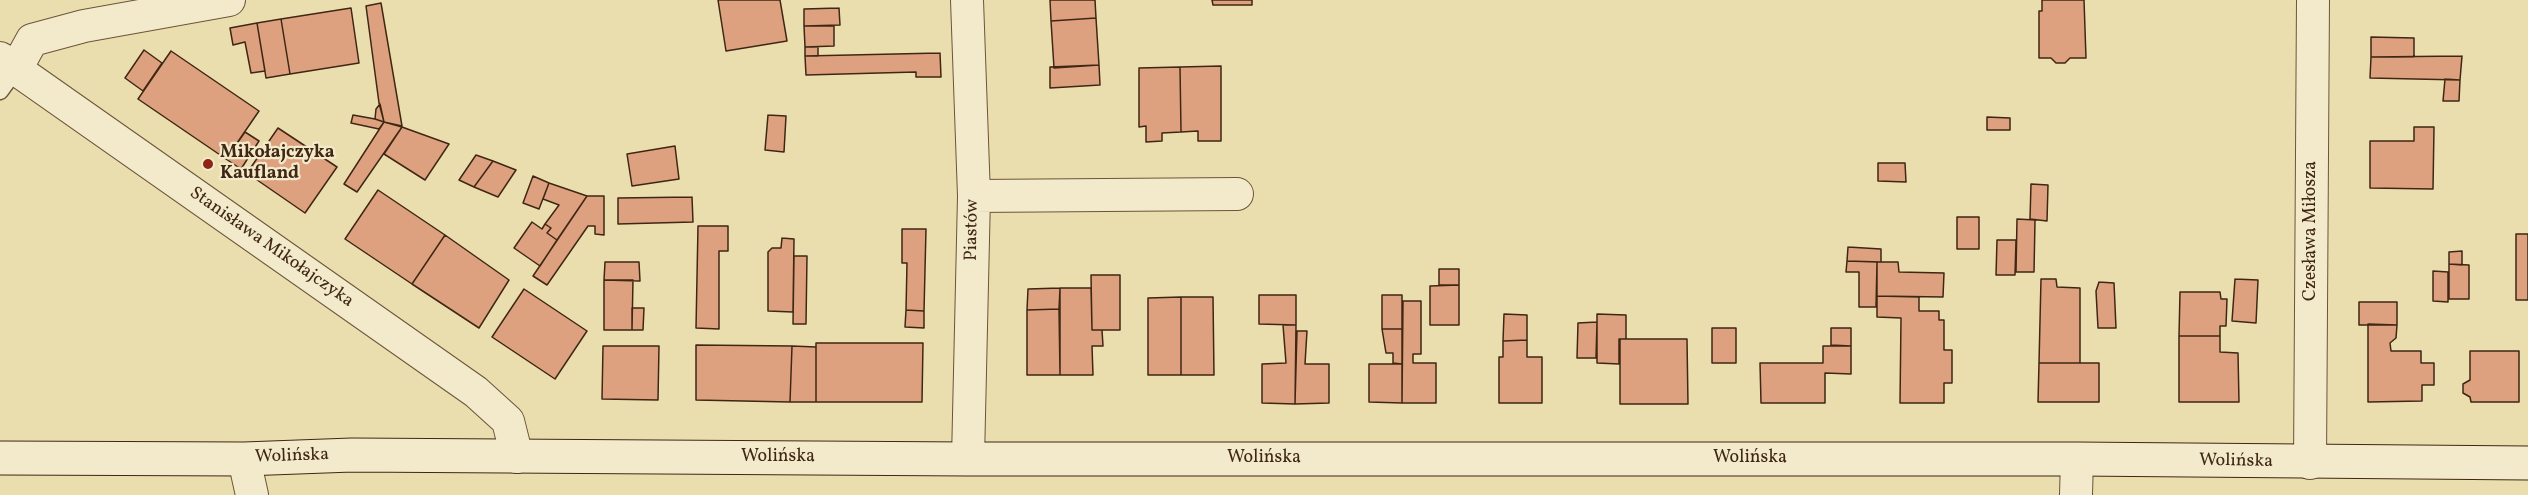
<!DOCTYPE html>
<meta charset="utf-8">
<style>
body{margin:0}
canvas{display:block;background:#ebdeae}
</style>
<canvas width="2528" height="495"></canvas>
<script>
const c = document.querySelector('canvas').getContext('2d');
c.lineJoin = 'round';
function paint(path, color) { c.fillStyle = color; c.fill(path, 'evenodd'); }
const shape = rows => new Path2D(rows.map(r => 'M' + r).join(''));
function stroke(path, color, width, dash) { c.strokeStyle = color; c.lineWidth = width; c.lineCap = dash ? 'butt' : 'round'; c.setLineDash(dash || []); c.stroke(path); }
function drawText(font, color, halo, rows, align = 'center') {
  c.font = font + ' Vollkorn,serif'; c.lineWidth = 4.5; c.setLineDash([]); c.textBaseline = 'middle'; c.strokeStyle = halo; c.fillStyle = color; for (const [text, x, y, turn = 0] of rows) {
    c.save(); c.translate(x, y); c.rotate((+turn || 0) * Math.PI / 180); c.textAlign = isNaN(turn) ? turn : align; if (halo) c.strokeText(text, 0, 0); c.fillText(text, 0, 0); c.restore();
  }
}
const building = shape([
 [718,0,780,0,787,41,726,51,718,0],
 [1050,0,1095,0,1096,18,1051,21,1050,0],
 [1212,0,1252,0,1252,5,1213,5,1212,0],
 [2042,0,2084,0,2086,58,2070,58,2065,63,2056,63,2051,58,2039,58,2039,11,2042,11,2042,0],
 [381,3,402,126,384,122,379,103,366,6,381,3],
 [351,8,359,63,290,74,281,19,351,8],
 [839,8,840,25,804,26,804,9,839,8],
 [1096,18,1099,65,1054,68,1051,21,1096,18],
 [281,19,290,74,266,78,257,23,281,19],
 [257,23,265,71,251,73,245,42,233,45,230,28,257,23],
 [804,26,834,26,834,46,805,47,804,26],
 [2371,37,2414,38,2414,57,2371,57,2371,37],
 [805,47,818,47,818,56,805,56,805,47],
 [144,50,162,63,143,91,125,78,144,50],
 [171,51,259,111,226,159,138,99,171,51],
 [940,53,941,77,916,77,916,72,806,75,805,56,940,53],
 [2462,56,2460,80,2370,78,2371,57,2462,56],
 [1099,65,1100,85,1050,88,1050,67,1099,65],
 [1221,66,1221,141,1198,141,1198,131,1181,132,1180,67,1221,66],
 [1180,67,1181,132,1162,133,1162,141,1146,142,1146,126,1139,127,1139,68,1180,67],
 [2445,79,2460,80,2459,101,2443,101,2445,79],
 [380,104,384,122,375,119,376,109,380,104],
 [353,115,375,119,384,122,379,129,351,123,353,115],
 [768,115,786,116,784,152,765,150,768,115],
 [1987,117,2010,118,2010,130,1987,130,1987,117],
 [384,122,402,127,357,192,344,184,384,122],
 [402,127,449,144,425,180,384,154,402,127],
 [2414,127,2434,127,2433,189,2370,188,2370,141,2414,141,2414,127],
 [278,128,337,167,305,213,247,173,278,128],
 [245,132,259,141,241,169,226,159,245,132],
 [675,146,679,179,632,186,627,154,675,146],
 [476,155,493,161,474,187,459,180,476,155],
 [493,161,516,170,498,197,474,187,493,161],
 [1878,163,1905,163,1906,182,1878,181,1878,163],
 [533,176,549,183,539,209,523,203,533,176],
 [549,183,587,196,557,240,547,233,551,228,545,224,559,205,543,199,549,183],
 [2031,184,2048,185,2047,221,2030,219,2031,184],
 [378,190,445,235,412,284,345,239,378,190],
 [587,196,604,196,604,235,595,234,595,226,588,226,547,285,533,276,587,196],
 [692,197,693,222,618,224,618,198,692,197],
 [1957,217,1979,217,1979,249,1957,249,1957,217],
 [2017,219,2035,220,2034,272,2016,272,2017,219],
 [532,222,542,229,545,224,551,228,547,233,557,240,540,266,514,248,532,222],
 [698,226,728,226,728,251,719,251,719,329,696,328,698,226],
 [902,229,926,229,924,311,906,310,907,263,902,263,902,229],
 [2516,234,2528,234,2528,300,2516,300,2516,234],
 [445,235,509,280,479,328,412,284,445,235],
 [782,238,794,239,793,312,768,311,768,252,772,248,781,248,782,238],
 [1997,240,2016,240,2015,275,1996,275,1997,240],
 [1848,247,1881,249,1881,262,1847,261,1848,247],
 [2462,251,2462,265,2449,264,2449,252,2462,251],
 [794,256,807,256,806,324,793,324,794,256],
 [1847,261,1877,262,1876,307,1859,307,1859,272,1846,272,1847,261],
 [605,262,639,262,640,281,604,280,605,262],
 [1877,262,1898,262,1899,272,1944,273,1943,297,1877,296,1877,262],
 [2449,264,2469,265,2469,299,2449,299,2449,264],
 [1439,269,1459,269,1459,285,1439,285,1439,269],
 [2433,271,2448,272,2448,302,2433,301,2433,271],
 [1091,275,1120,275,1120,330,1092,330,1091,275],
 [2041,279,2056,279,2057,287,2080,288,2080,363,2039,363,2041,279],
 [2235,279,2258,280,2256,323,2232,321,2235,279],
 [604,280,633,280,632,330,604,330,604,280],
 [2099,282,2114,283,2116,328,2098,328,2096,291,2099,282],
 [1459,285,1459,325,1430,325,1430,286,1459,285],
 [1060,288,1091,288,1092,330,1102,330,1103,346,1092,346,1093,375,1060,375,1060,288],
 [1060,288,1059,309,1027,310,1028,289,1060,288],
 [524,289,587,331,555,379,492,337,524,289],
 [2180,292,2220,292,2221,299,2227,299,2226,326,2220,326,2220,336,2179,336,2180,292],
 [1259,295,1296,295,1296,325,1259,324,1259,295],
 [1382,295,1402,295,1402,329,1382,329,1382,295],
 [1877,296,1919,297,1919,311,1939,311,1939,320,1944,320,1944,350,1952,350,1952,383,1944,383,1944,403,1900,403,1901,318,1877,317,1877,296],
 [1181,297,1213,297,1214,375,1181,375,1181,297],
 [1181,297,1181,375,1148,375,1148,298,1181,297],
 [1403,301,1421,301,1421,354,1413,354,1413,363,1436,363,1436,403,1402,403,1403,301],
 [2359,302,2397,302,2397,325,2359,325,2359,302],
 [632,308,644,308,643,330,632,330,632,308],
 [1059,309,1060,375,1027,375,1027,310,1059,309],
 [906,310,924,311,924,328,905,327,906,310],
 [1504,314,1527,315,1527,340,1503,341,1504,314],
 [1597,314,1626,315,1626,339,1619,339,1619,364,1597,363,1597,314],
 [1597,322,1596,358,1577,358,1578,323,1597,322],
 [2368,324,2397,325,2396,338,2390,343,2391,351,2421,351,2421,363,2434,363,2434,385,2422,385,2422,401,2368,402,2368,324],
 [1283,325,1296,325,1295,404,1262,403,1262,364,1286,363,1283,325],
 [1712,328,1736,328,1736,363,1712,363,1712,328],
 [1831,328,1851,328,1851,346,1831,345,1831,328],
 [1382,329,1402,329,1402,364,1393,363,1393,353,1386,353,1382,329],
 [1297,331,1307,331,1305,364,1329,364,1329,403,1295,404,1297,331],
 [2179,336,2220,336,2220,352,2238,353,2239,402,2179,402,2179,336],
 [1620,339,1687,339,1688,404,1620,404,1620,339],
 [1527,340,1527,357,1542,357,1542,403,1499,403,1499,357,1503,357,1503,341,1527,340],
 [816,343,923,343,922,402,816,402,816,343],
 [696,345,792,346,790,402,696,400,696,345],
 [603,346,659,346,658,400,602,399,603,346],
 [792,346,816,347,816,402,790,402,792,346],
 [1823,346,1851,346,1851,374,1825,373,1825,403,1761,403,1760,363,1823,363,1823,346],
 [2470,351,2519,351,2519,402,2471,402,2470,397,2463,393,2463,384,2470,380,2470,351],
 [2039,363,2099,363,2099,402,2038,402,2039,363],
 [1369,364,1402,364,1402,403,1369,402,1369,364]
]);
const lane = shape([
 [0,91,16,69]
]);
const street = shape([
 [967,0,974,196,968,459],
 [0,58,476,392,508,421,517,457],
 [16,69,32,40,84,26,229,0],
 [974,196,1237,194],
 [244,459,252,495],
 [2310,463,2313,0],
 [2076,495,2077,459]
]);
const secondary = shape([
 [0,458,244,459,352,455,968,459,2077,459,2528,463]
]);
const markers = [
 [208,164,6,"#8f2418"]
];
const poiNames = [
 ["Mikołajczyka",220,154],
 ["Kaufland",220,175]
];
const streetNames = [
 ["Piastów",973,230,-89],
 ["Czesława Miłosza",2312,231,-90],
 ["Stanisława Mikołajczyka",271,248,35],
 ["Wolińska",292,457,-2],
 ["Wolińska",778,458],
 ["Wolińska",1264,459],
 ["Wolińska",1750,459],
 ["Wolińska",2236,462,1]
];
paint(building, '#dea17f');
stroke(building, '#3f2714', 1.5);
stroke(lane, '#6a553a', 19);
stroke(street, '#6a553a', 34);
stroke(secondary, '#3f2714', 35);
stroke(lane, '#f2eaca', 16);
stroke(street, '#f2eaca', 32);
stroke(secondary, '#f2eaca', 33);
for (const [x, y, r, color] of markers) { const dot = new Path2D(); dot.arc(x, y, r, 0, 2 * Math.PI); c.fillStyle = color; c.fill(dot); stroke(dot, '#f2eaca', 2); }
drawText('bold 18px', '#3f2714', '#f2eaca', poiNames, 'left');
drawText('18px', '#3f2714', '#f2eaca', streetNames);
</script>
